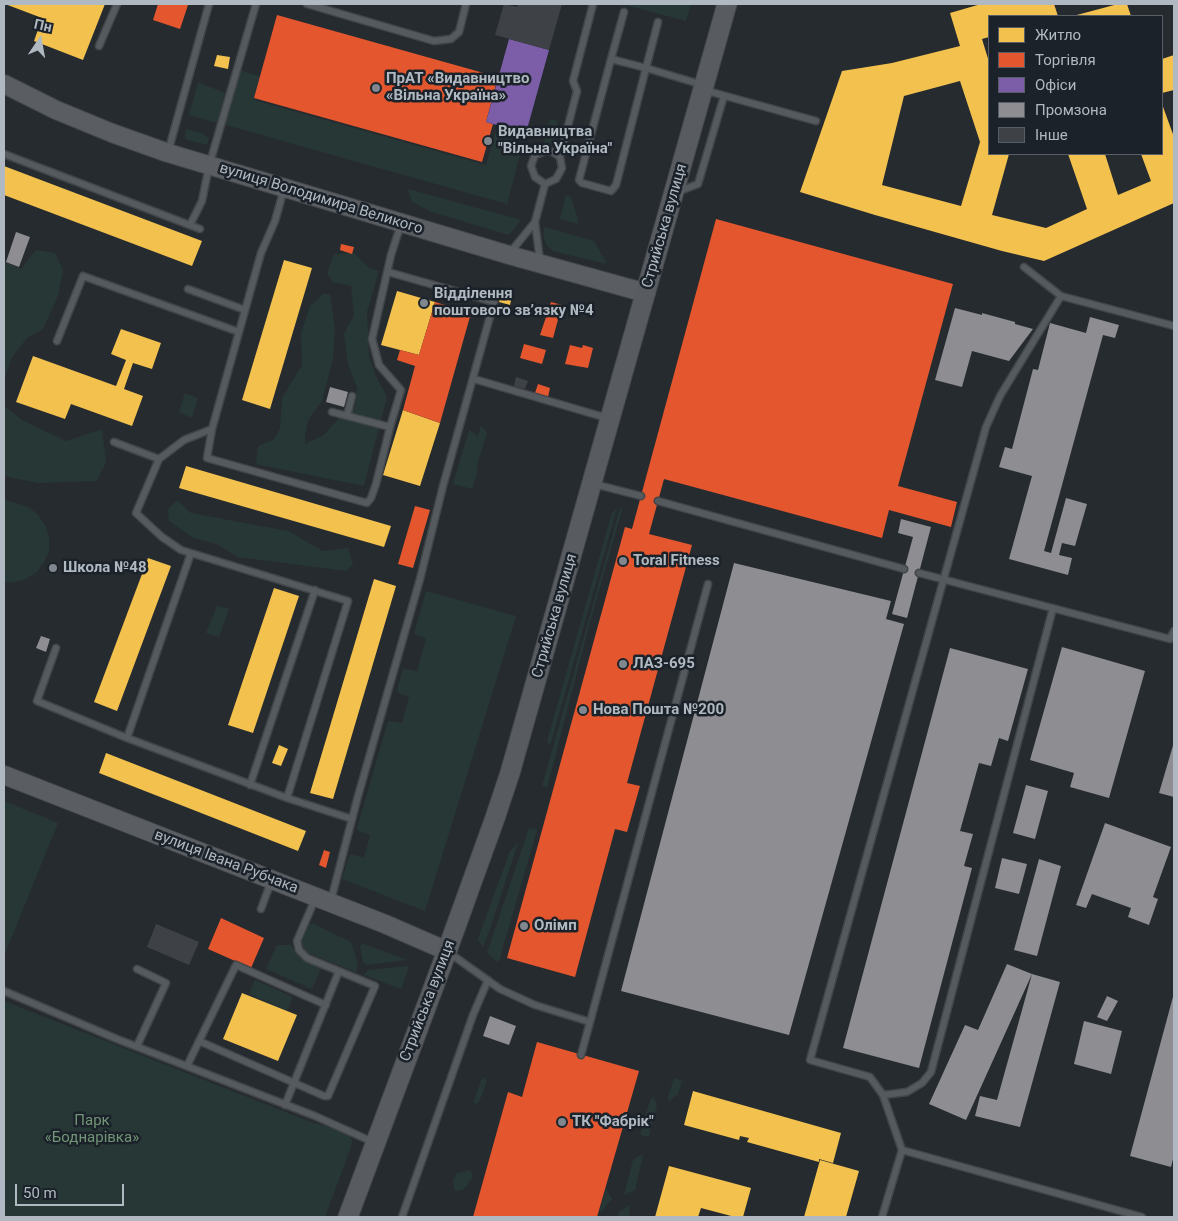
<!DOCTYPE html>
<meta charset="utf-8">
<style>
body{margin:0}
#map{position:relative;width:1178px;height:1221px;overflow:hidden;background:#262b30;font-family:Roboto,sans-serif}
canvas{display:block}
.frame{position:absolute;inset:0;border:5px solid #b0b8c1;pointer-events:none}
.legend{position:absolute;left:988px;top:15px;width:175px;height:140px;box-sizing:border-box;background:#1b2229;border:1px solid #575e66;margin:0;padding:6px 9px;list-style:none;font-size:15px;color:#b0b8c1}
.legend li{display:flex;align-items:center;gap:10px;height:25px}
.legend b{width:25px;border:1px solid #575e66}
.north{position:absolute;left:15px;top:15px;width:50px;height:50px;-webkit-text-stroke:4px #1b2229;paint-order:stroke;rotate:12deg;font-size:14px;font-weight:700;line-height:20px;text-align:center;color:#b0b8c1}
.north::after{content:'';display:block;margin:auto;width:18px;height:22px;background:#b0b8c1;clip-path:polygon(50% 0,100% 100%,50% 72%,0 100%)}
.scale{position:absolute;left:15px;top:1184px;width:109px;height:22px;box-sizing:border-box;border:2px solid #b0b8c1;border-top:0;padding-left:6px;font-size:15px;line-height:18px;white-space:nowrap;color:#b0b8c1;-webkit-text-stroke:4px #1b2229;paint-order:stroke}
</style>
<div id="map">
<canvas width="1178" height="1221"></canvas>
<div class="frame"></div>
<ul class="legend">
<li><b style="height:14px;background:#f2c14e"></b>Житло</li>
<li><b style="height:14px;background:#e4572e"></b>Торгівля</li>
<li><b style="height:14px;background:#7b5ea7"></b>Офіси</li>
<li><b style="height:14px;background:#8d8d92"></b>Промзона</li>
<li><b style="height:14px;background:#3e4247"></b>Інше</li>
</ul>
<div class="north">Пн</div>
<div class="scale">50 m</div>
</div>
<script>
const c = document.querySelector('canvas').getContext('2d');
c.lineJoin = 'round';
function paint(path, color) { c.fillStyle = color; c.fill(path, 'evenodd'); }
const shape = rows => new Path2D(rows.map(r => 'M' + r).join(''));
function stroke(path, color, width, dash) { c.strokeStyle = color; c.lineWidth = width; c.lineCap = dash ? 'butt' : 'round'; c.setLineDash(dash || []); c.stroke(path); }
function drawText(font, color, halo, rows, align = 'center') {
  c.font = font + ' Roboto,sans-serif'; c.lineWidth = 5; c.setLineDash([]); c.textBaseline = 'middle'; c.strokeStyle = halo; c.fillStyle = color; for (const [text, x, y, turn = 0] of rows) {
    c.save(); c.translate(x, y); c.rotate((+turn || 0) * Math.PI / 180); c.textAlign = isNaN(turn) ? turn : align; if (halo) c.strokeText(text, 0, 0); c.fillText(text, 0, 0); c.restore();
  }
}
const green = shape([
 [622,4,691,4,686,21],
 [240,70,260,77,254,100,486,165,495,133,510,137,509,144,522,147,507,204,226,125],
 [198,82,225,93,217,123,189,115],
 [550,119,558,121,551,148,543,146],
 [186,129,204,134,209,138,207,145,185,139],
 [408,189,521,220,509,235,432,212,412,202],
 [566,195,571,197,578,220,578,224,560,219],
 [544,227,594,241,607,264,553,251,547,246,543,236],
 [36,250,55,253,63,270,58,296,43,329,27,338,13,356,4,379,4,261,21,269],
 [354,253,369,268,379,271,367,312,369,356,376,376,387,397,364,486,256,464,258,446,273,440,280,429,282,398,302,365,301,333,310,306,323,294,330,294,335,329,333,359,322,401,308,420,305,436,305,444,324,435,339,418,355,407,357,387,348,364,344,334,354,315,351,286,333,282,327,273,334,254],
 [185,393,198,398,192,418,179,412],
 [4,406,22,420,66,441,102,429,106,462,97,481,38,483,4,476],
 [481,425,487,433,477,465,478,471,472,489,453,484,469,430,478,436],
 [4,499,30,508,39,516,46,527,49,538,49,551,44,562,37,572,26,579,15,582,4,582],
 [177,500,191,513,288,531,323,551,348,548,353,564,346,571,238,557,216,544,194,538,169,521,168,509],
 [617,508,550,746,547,741,612,513],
 [620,508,622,510,589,626,547,788,542,786],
 [426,591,516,616,425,911,342,879,349,856,351,854,364,858,370,835,359,831,357,828,388,721,402,723,409,697,398,693,397,690,403,669,417,671,426,639,414,634],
 [217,606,229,609,219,637,206,633],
 [4,801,58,823,4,956],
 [529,828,537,830,501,954,501,958,497,962,487,953],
 [518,843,490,929,483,947,478,940,479,936,510,851],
 [311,924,314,924,351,942,358,964,356,972,306,952,301,943,309,925],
 [362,943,407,960,367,965,363,962,360,947],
 [277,945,291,945,298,956,321,968,312,989,266,969],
 [409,966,401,989,364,975,368,970],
 [255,980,293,997,287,1011,249,994],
 [4,1001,311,1122,326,1126,348,1134,352,1140,352,1144,325,1217,4,1217],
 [484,1077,487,1081,479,1102,475,1104,474,1101,481,1080],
 [674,1078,682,1081,678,1094,669,1101,668,1097],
 [654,1097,657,1106,649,1136,646,1137,640,1134,650,1100],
 [643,1155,635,1190,624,1195,633,1160,639,1156],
 [470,1170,473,1175,471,1180,463,1190,457,1191,454,1189,453,1180,457,1173],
 [606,1189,612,1199,601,1212,599,1212],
 [630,1205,629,1217,617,1217,619,1212]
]);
const homes = shape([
 [5,4,105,4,83,60,34,41,42,18],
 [981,4,1054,4,1058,16,989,16,989,37,982,39,989,62,989,154,1009,154,992,215,1046,228,1087,209,1068,154,1105,154,1118,195,1151,181,1141,154,1162,154,1162,104,1174,137,1174,203,1044,261,1002,251,875,215,800,192,842,71,892,63,960,46,950,13],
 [960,81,980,142,961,206,882,185,904,96],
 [1118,4,1127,4,1131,16,1073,16],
 [217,55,230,57,228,69,214,66],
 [1174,55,1174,90,1162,93,1162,59],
 [4,166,202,241,192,266,4,195],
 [284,260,312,268,270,409,242,400],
 [397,291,435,302,419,355,381,345],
 [501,293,512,296,510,305,499,302],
 [121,329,161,343,152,369,133,363,124,389,143,396,132,426,71,404,65,419,16,402,33,356,116,386,126,360,111,354],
 [403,410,440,423,420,486,383,475],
 [186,466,391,526,384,547,179,488],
 [148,558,171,566,117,711,94,702],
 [374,579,396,586,333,799,310,793],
 [274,588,299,596,253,733,228,725],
 [279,745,288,749,281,766,272,763],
 [106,753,306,831,298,851,99,773],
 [242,993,297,1015,278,1061,223,1039],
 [693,1091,841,1133,833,1163,819,1159,819,1162,747,1142,749,1138,740,1136,739,1140,684,1125],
 [820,1160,859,1171,846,1217,804,1217],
 [669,1166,751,1188,743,1217,735,1217,701,1208,698,1217,655,1217]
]);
const shops = shape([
 [158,4,188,5,180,29,153,20],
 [277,15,498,77,486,122,493,124,482,162,254,98],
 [716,219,953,284,898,486,957,502,951,527,889,510,882,538,664,479,649,534,692,545,627,783,640,786,627,832,615,829,575,977,507,958,625,527,632,529],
 [341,244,354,247,352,254,340,250],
 [435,302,471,313,440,423,403,410,415,366,397,360,400,350,419,355],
 [551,302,562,305,553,338,540,335],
 [524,344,546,350,542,364,520,358],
 [570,345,582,348,583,345,593,348,588,368,565,364],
 [538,384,550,388,548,397,535,393],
 [415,506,430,510,413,568,398,564],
 [324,850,330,852,326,868,319,865],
 [221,918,264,938,251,968,208,949],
 [537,1042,639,1071,597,1217,473,1217,508,1092,522,1097]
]);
const offices = shape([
 [509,39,549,50,526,133,486,122]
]);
const industry = shape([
 [16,232,30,237,19,267,6,262],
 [955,308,982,315,982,313,1015,322,1015,324,1033,329,1009,361,972,351,962,387,935,380],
 [1090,317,1119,325,1115,338,1103,335,1044,551,1051,553,1066,498,1087,504,1075,546,1062,543,1059,555,1072,558,1068,575,1009,559,1032,476,999,467,1005,447,1012,449,1033,369,1038,370,1050,323,1086,333],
 [330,387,348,392,344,407,326,402],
 [901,519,931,527,907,618,892,614,913,537,898,533],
 [734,563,891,601,886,619,904,624,789,1035,621,991],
 [41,636,50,639,46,652,36,648],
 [1062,647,1145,671,1109,798,1070,787,1074,773,1030,760],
 [950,648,1028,669,1008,741,999,738,991,766,979,763,960,831,973,834,964,866,972,868,919,1068,843,1048],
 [1174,742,1174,797,1159,793],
 [1026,785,1048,791,1035,839,1013,833],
 [1105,823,1171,847,1153,897,1158,899,1149,925,1128,917,1131,908,1092,894,1086,908,1076,905],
 [1002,858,1027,864,1019,894,995,888],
 [1039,859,1061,866,1037,956,1014,950],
 [1007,964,1032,974,1060,982,1020,1127,975,1116,980,1096,997,1100,1032,974,966,1120,929,1104,965,1025,978,1030],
 [1174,993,1174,1155,1171,1167,1130,1156],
 [1107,996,1118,1001,1107,1021,1097,1017],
 [490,1016,516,1026,509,1045,483,1036],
 [1084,1021,1122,1031,1111,1074,1074,1064]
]);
const building = shape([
 [504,4,517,7,518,4,562,4,549,50,495,35],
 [516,377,528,381,525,389,514,386],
 [156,924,199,942,189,965,147,947]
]);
const lane = shape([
 [307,4,434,41,451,39,459,32,466,4],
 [658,22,646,68,616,185,611,191,582,183,579,180,611,59,646,68,703,85],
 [99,46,117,4],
 [611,59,624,12],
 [704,90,816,121],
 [168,152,209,4],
 [4,154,200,229],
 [545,184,535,177,531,166,535,155,546,151,553,152,560,157],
 [677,192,698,184,724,96],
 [190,225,202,201,209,166,256,4],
 [509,254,535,222],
 [540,261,535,222,545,184,556,179,562,168,560,157,577,91,573,81,593,4],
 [1024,267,1061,296,1174,326],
 [188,289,245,310],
 [57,341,83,276,239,332],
 [474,379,607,418],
 [332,412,390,427],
 [347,416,352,396],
 [212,429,207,458,367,503,371,498,376,484,390,427,401,390,379,365,372,339,391,255,401,224],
 [114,442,159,459],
 [594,484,641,496],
 [658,501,904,569],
 [191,553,127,738,287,798,348,601,181,550,162,537,136,513,159,459,184,440,212,429,261,253,275,221,284,189],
 [919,573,1170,639,1174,631],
 [56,648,37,701,127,738],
 [250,785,315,590],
 [287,798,352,819],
 [331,900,358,796,420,579,443,486,494,302,388,272],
 [261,909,271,882],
 [448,952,500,989,535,1005,590,1022,708,584],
 [4,991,117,1039,315,1116,373,1142],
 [199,1041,324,1096,328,1096,375,986,307,958,299,950,297,941,316,897],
 [137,1046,166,983,137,969],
 [581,1055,590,1022],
 [187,1066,236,965,326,1005],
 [883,1095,907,1092,922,1083,931,1072,1053,608],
 [285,1105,339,971],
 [902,1150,883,1095,870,1077,810,1060,986,427,1000,396,1061,296],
 [402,1217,473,1015,488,980],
 [882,1217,902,1150,1142,1217]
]);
const secondary = shape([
 [4,84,56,110,112,133,168,153,509,255,646,293],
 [4,775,385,924,447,951]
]);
const primary = shape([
 [348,1217,447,951,495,818,510,773,727,4]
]);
const markers = [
 [376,88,5,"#80878e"],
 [488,141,5,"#80878e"],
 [424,303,5,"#80878e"],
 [623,561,5,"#80878e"],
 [53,568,5,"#80878e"],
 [623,664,5,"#80878e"],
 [583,710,5,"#80878e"],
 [524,926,5,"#80878e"],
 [562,1122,5,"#80878e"]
];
const poiNames = [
 ["ПрАТ «Видавництво",386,79],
 ["«Вільна Україна»",386,96],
 ["Видавництва",498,132],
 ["\"Вільна Україна\"",498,149],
 ["Відділення",434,294],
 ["поштового зв’язку №4",434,311],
 ["Toral Fitness",633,561],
 ["Школа №48",63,568],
 ["ЛАЗ-695",633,664],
 ["Нова Пошта №200",593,710],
 ["Олімп",534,926],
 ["ТК \"Фабрік\"",572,1122]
];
const streetNames = [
 ["вулиця Володимира Великого",321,199,17],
 ["Стрийська вулиця",665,226,-74],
 ["Стрийська вулиця",555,616,-74],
 ["вулиця Івана Рубчака",226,862,21],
 ["Стрийська вулиця",428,1001,-69]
];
const parkNames = [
 ["Парк",92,1121],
 ["«Боднарівка»",92,1138]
];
paint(green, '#273736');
paint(homes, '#f2c14e');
paint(shops, '#e4572e');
paint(offices, '#7b5ea7');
paint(industry, '#8d8d92');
paint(building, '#3e4247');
stroke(lane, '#424649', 9);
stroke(secondary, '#44484d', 20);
stroke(primary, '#44484d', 21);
stroke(lane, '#555a5f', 6);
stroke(secondary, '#5a5d62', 18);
stroke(primary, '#585b60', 19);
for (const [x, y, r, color] of markers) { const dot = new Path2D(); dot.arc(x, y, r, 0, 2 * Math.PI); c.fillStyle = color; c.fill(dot); stroke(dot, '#1b2229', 2); }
drawText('bold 15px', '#b0b8c1', '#1b2229', poiNames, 'left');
drawText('15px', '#b0b8c1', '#1b2229', streetNames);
drawText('15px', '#719576', '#1b2229', parkNames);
</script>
